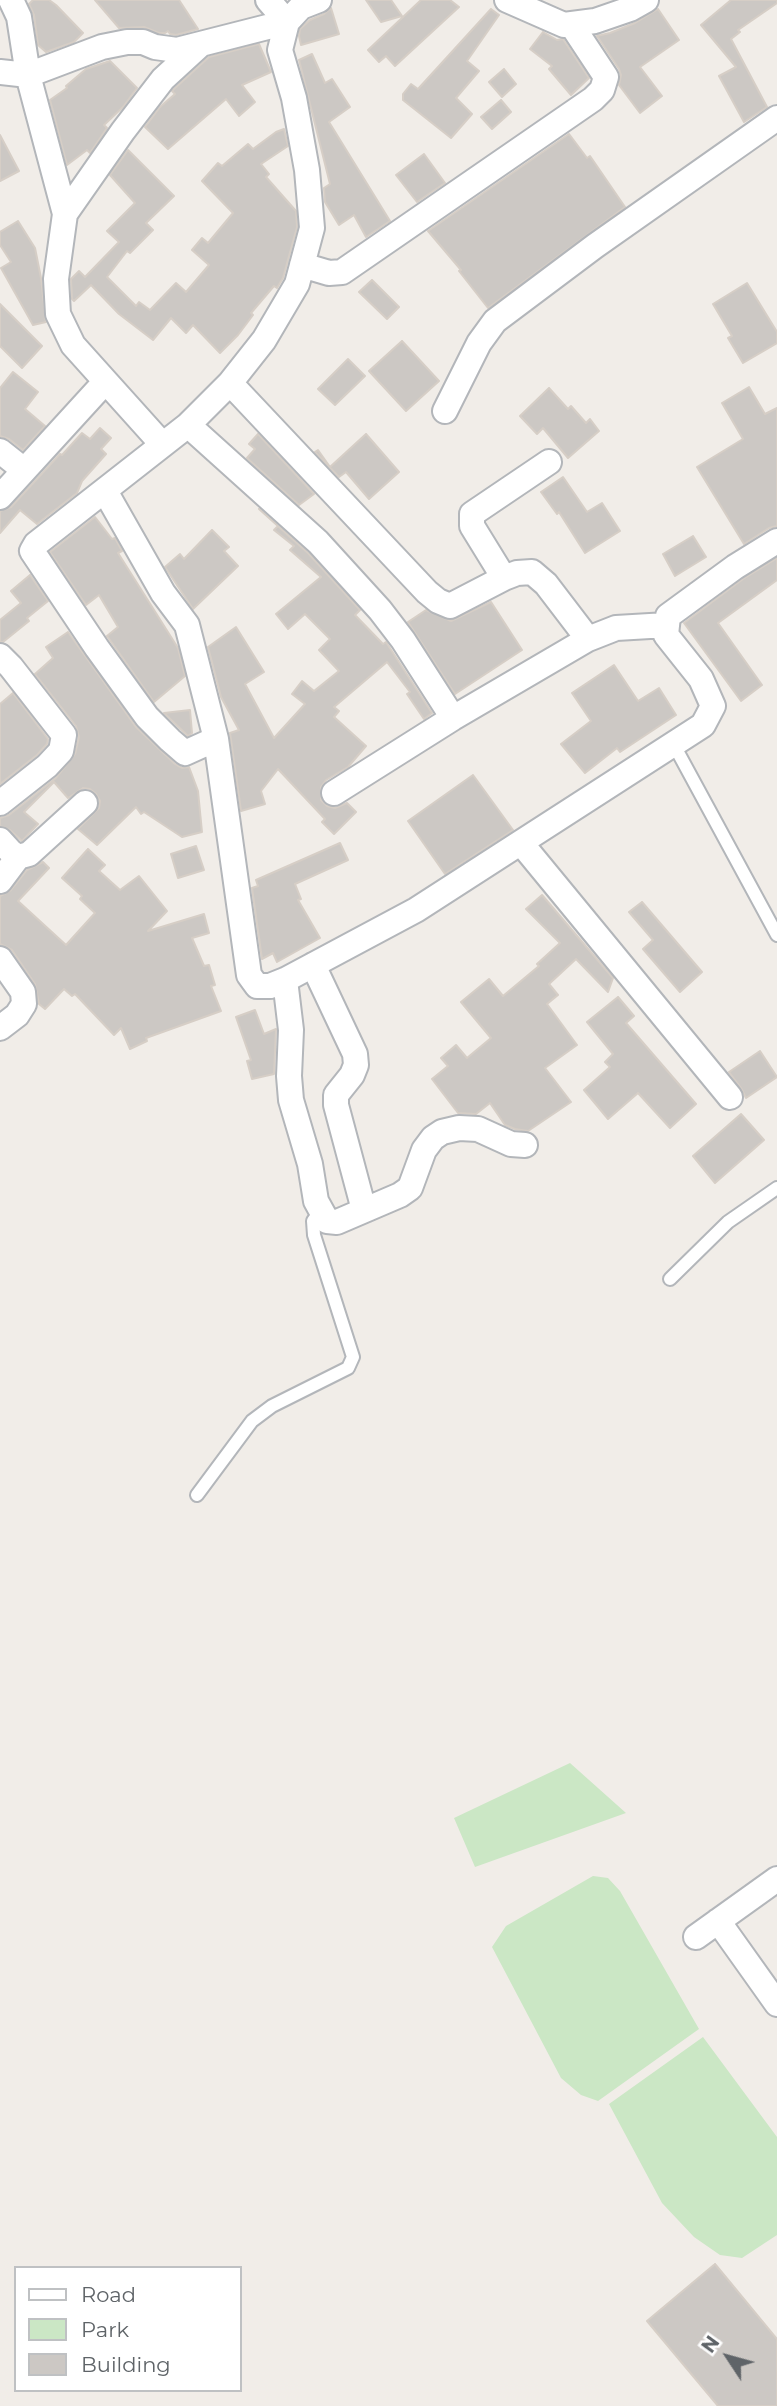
<!DOCTYPE html>
<style>
body{margin:0}
#map{position:relative;width:777px;height:2406px;overflow:hidden;background:#f1ede8;font-family:Montserrat,sans-serif}
canvas{display:block}
.legend{position:absolute;left:14px;top:2266px;width:228px;height:126px;box-sizing:border-box;background:#fff;border:2px solid #bfc1c3;margin:0;padding:9px 12px;list-style:none;font-size:21px;color:#5f6468}
.legend li{display:flex;align-items:center;gap:14px;height:35px}
.legend b{width:35px;border:2px solid #bfc1c3}
.north{position:absolute;left:693px;top:2322px;width:70px;height:70px;-webkit-text-stroke:5px #fff;paint-order:stroke;rotate:306deg;font-size:19px;font-weight:700;line-height:28px;text-align:center;color:#5f6468}
.north::after{content:'';display:block;margin:auto;width:24px;height:32px;background:#5f6468;clip-path:polygon(50% 0,100% 100%,50% 72%,0 100%)}
</style>
<div id="map">
<canvas width="777" height="2406"></canvas>
<ul class="legend">
<li><b style="height:9px;background:#fff"></b>Road</li>
<li><b style="height:19px;background:#cbe7c5"></b>Park</li>
<li><b style="height:19px;background:#ccc8c4"></b>Building</li>
</ul>
<div class="north">N</div>
</div>
<script>
const c = document.querySelector('canvas').getContext('2d');
c.lineJoin = 'round';
function paint(path, color) { c.fillStyle = color; c.fill(path, 'evenodd'); }
const shape = rows => new Path2D(rows.map(r => 'M' + r).join(''));
function stroke(path, color, width, dash) { c.strokeStyle = color; c.lineWidth = width; c.lineCap = dash ? 'butt' : 'round'; c.setLineDash(dash || []); c.stroke(path); }
const green = shape([
 [570,1763,626,1813,475,1867,454,1818],
 [593,1876,608,1878,620,1891,699,2029,598,2101,581,2095,561,2078,492,1947,506,1926],
 [703,2037,777,2137,777,2235,742,2258,720,2255,694,2237,662,2203,609,2104]
]);
const building = shape([
 [33,0,49,0,56,5,83,33,74,42,46,52,38,45,34,15,29,4,33,0],
 [95,0,179,0,198,29,176,35,170,34,168,31,165,33,159,33,144,27,119,28,95,0],
 [366,0,391,0,402,16,381,22,366,0],
 [421,0,450,0,459,7,395,66,386,56,379,62,368,50,421,0],
 [731,0,777,0,777,3,738,30,740,32,731,39,767,107,744,122,719,76,736,67,701,25,731,0],
 [331,8,339,34,301,45,299,36,300,29,310,20,324,14,331,8],
 [491,9,499,15,467,61,479,71,456,98,472,114,451,138,403,100,403,94,411,84,418,89,491,9],
 [658,9,679,40,640,67,662,96,640,113,619,85,621,75,619,69,597,36,610,33,635,23,658,9],
 [543,32,557,40,563,39,589,78,571,95,549,69,552,66,530,49,543,32],
 [259,44,271,72,242,85,255,102,239,116,226,99,168,149,145,127,160,107,175,94,172,91,174,89,209,57,259,44],
 [312,54,325,83,332,79,350,107,329,122,390,221,366,237,354,215,339,225,325,202,324,188,330,184,299,60,312,54],
 [110,61,137,88,123,107,104,125,107,128,90,153,87,150,67,165,50,100,67,88,66,86,86,69,110,61],
 [504,69,516,84,502,97,489,82,504,69],
 [501,100,511,112,492,129,481,117,501,100],
 [284,129,288,146,261,164,269,174,266,177,296,211,297,227,283,278,277,288,274,286,251,313,253,315,238,335,220,353,193,325,186,333,171,318,153,340,119,314,91,285,74,301,72,299,71,279,79,271,85,277,119,242,107,231,135,203,110,175,128,150,174,196,146,223,153,230,130,253,127,251,107,277,136,306,139,302,150,310,176,283,186,292,209,265,192,250,202,238,208,243,233,213,202,181,218,163,222,166,248,144,253,149,276,132,284,129],
 [569,134,587,158,590,156,625,207,488,308,459,271,461,270,428,231,569,134],
 [0,135,19,171,0,181,0,135],
 [424,154,445,183,417,202,396,175,424,154],
 [18,221,35,248,41,278,46,322,33,325,1,268,11,262,0,245,0,232,18,221],
 [372,280,399,307,387,319,359,292,372,280],
 [747,283,777,332,777,343,743,363,728,338,732,336,713,304,747,283],
 [0,304,42,346,22,368,0,346,0,304],
 [402,341,439,381,406,411,369,371,402,341],
 [348,359,365,376,335,405,318,389,348,359],
 [13,372,38,392,25,409,45,426,23,450,9,439,0,436,0,388,13,372],
 [749,387,765,414,777,408,777,526,769,528,744,544,697,467,743,439,722,403,749,387],
 [549,388,568,409,571,406,586,423,590,419,599,431,568,458,543,428,537,434,520,416,549,388],
 [100,428,111,438,101,449,106,454,82,481,77,493,37,524,20,510,0,533,0,511,11,507,60,454,62,455,82,433,90,439,100,428],
 [258,434,314,494,299,505,247,458,255,449,249,444,258,434],
 [366,434,399,472,369,499,346,472,339,477,315,452,318,450,330,467,366,434],
 [563,477,587,512,602,503,620,531,585,553,559,512,557,514,541,492,563,477],
 [259,509,308,553,360,610,355,615,383,644,386,642,432,713,424,719,407,694,410,692,387,662,334,707,339,711,334,717,366,746,348,767,326,780,321,787,321,800,327,806,335,808,347,803,356,812,334,834,322,822,325,819,278,769,261,791,265,804,241,811,230,733,239,730,221,697,208,647,236,627,264,672,245,684,274,738,305,704,292,694,302,681,314,691,339,671,319,650,330,639,305,614,288,629,276,614,321,577,290,550,294,546,274,530,278,526,259,509],
 [95,517,112,539,115,538,122,551,118,553,178,648,185,676,154,702,107,636,118,627,99,595,86,605,50,552,95,517],
 [212,530,229,547,224,551,238,566,193,609,165,567,180,554,184,559,212,530],
 [693,536,706,557,675,576,663,554,693,536],
 [777,558,777,580,718,623,762,685,741,701,684,623,743,579,777,558],
 [30,575,48,601,27,618,29,621,3,642,0,642,0,620,21,603,11,591,30,575],
 [491,602,522,650,455,694,408,622,426,610,451,621,491,602],
 [68,632,136,727,175,764,182,768,189,767,198,791,202,832,182,837,144,812,141,814,136,807,97,845,78,829,99,808,100,801,96,794,90,789,83,788,68,798,54,782,24,812,38,824,22,841,10,830,0,826,0,818,9,815,56,778,75,754,79,737,76,726,35,674,53,658,46,647,68,632],
 [614,665,638,701,659,688,676,715,620,752,617,748,585,773,561,744,591,721,572,693,614,665],
 [13,693,48,739,47,744,37,755,0,784,0,704,13,693],
 [190,710,192,733,188,736,164,713,190,710],
 [473,775,513,830,445,874,408,821,473,775],
 [340,843,348,860,295,884,301,899,298,900,320,938,277,962,273,953,262,959,252,888,258,886,256,880,340,843],
 [196,846,204,870,178,878,171,854,196,846],
 [88,849,105,865,99,871,120,890,139,876,167,911,148,931,204,914,209,933,192,938,204,966,209,965,215,985,211,986,221,1011,146,1038,147,1041,130,1049,121,1028,114,1035,75,994,72,996,64,989,45,1009,39,1004,35,984,12,950,0,944,0,896,11,890,27,870,43,862,49,868,18,901,66,945,95,913,80,899,82,896,62,878,88,849],
 [542,895,613,978,608,992,576,959,549,984,558,995,547,1004,577,1045,545,1068,571,1102,528,1131,515,1129,505,1125,490,1103,476,1114,458,1113,432,1079,448,1066,441,1058,456,1045,467,1058,491,1038,461,1002,489,979,503,996,539,966,537,964,560,943,526,909,542,895],
 [642,902,702,972,680,992,643,949,653,940,629,912,642,902],
 [618,997,634,1016,626,1023,696,1104,670,1128,638,1093,608,1119,584,1090,610,1067,605,1062,613,1054,587,1022,618,997],
 [255,1010,264,1034,276,1029,274,1074,252,1079,247,1061,251,1060,236,1017,255,1010],
 [760,1051,777,1077,746,1098,741,1088,729,1072,760,1051],
 [741,1114,764,1140,715,1183,693,1156,741,1114],
 [715,2264,777,2339,777,2406,718,2406,647,2321,715,2264]
]);
const service = shape([
 [674,745,777,935],
 [670,1279,728,1222,777,1188],
 [197,1495,252,1421,272,1406,348,1368,353,1357,314,1235,313,1221,321,1210]
]);
const minor = shape([
 [11,0,19,17,28,75,65,214,56,279,58,314,73,345,162,444],
 [507,0,564,25,595,21,630,9,646,0],
 [0,72,28,75,102,47,127,42,143,42,155,47,177,50,287,22,268,0],
 [65,214,123,131,163,79,199,46],
 [302,265,329,273,342,272,593,99,602,90,606,77,571,24],
 [230,383,427,592,438,601,450,606,504,578,517,573,532,572,546,584,588,639],
 [445,411,479,343,495,321,595,246,777,118],
 [188,425,318,542,380,610,403,640,453,718],
 [0,451,24,470],
 [105,491,163,593,187,625,216,739,249,975,257,986,270,986,285,980,416,910,703,725,713,706,701,679,666,635,668,616,735,567,777,541],
 [0,497,105,382],
 [504,578,472,526,472,514,549,462],
 [0,656,11,667,64,735,61,751,47,766,0,803],
 [216,739,185,753,170,740,147,717,97,648,32,551,36,544,188,425,230,383,264,340,297,284,312,228,307,170,294,98,280,50,287,22,301,7,319,0],
 [334,793,453,718,588,639,616,628,667,625],
 [0,840,11,852,18,857,29,854,85,803],
 [521,843,730,1097],
 [0,881,18,857],
 [0,959,23,992,24,1004,17,1015,0,1028],
 [313,965,355,1054,356,1065,352,1075,336,1095,336,1105,364,1210],
 [285,980,291,1030,289,1076,291,1100,310,1164,316,1201,327,1221,337,1222,400,1195,410,1188,424,1150,433,1138,442,1132,459,1128,478,1129,511,1144,525,1145],
 [718,1921,777,2004],
 [696,1937,777,1879]
]);
paint(green, '#cbe7c5');
paint(building, '#ccc8c4');
stroke(building, '#d6cec6', 2);
stroke(service, '#b3b6ba', 16);
stroke(minor, '#b3b6ba', 28);
stroke(service, '#fff', 12);
stroke(minor, '#fff', 24);
</script>
